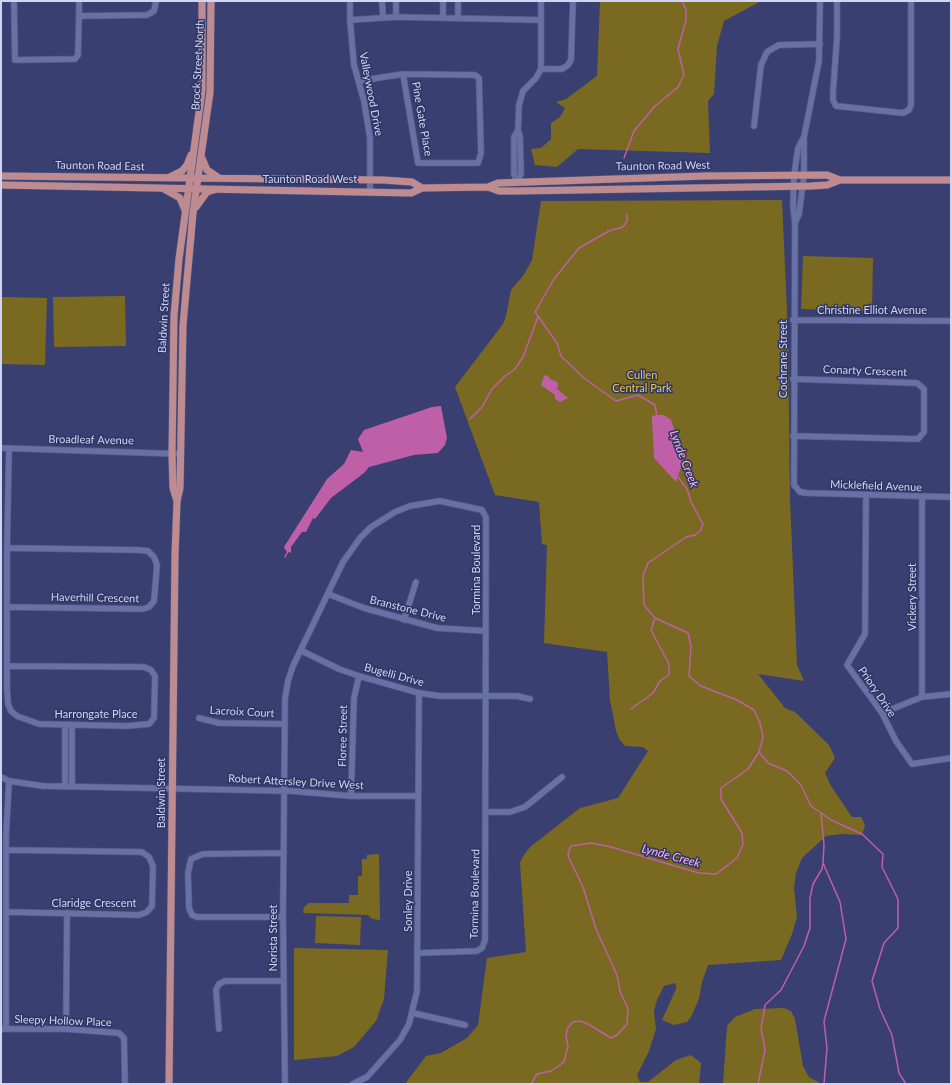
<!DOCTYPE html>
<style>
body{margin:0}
#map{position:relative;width:952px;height:1085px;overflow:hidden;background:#393f70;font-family:Lato,sans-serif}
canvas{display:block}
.frame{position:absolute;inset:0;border:2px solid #cfd5f3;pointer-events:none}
</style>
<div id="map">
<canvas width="952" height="1085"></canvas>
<div class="frame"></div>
</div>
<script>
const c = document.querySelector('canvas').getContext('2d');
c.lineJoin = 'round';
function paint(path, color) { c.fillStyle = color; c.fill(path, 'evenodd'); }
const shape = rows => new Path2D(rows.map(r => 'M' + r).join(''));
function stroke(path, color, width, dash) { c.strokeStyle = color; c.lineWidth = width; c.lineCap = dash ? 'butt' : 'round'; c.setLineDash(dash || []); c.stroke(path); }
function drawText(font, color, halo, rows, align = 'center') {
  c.font = font + ' Lato,sans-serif'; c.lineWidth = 3; c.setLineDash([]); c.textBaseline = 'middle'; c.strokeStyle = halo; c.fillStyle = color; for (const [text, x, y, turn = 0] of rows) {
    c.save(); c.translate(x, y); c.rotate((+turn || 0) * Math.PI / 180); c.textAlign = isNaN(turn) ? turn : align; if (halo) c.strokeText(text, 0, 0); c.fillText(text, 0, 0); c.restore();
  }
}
const green = shape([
 [600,1,761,1,724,21,717,46,714,94,708,101,710,153,578,149,557,167,535,165,531,149,541,148,551,139,551,123,560,117,565,108,556,102,566,99,597,76],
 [782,200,788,334,790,499,797,665,804,681,758,674,785,708,795,712,829,745,835,758,825,773,831,786,852,817,861,817,865,825,862,835,841,834,826,836,802,858,796,873,794,888,797,917,792,934,781,960,708,965,702,982,699,999,691,1017,687,1022,674,1025,662,1020,676,989,676,983,664,986,657,1000,654,1011,656,1029,649,1051,637,1075,640,1082,648,1082,676,1060,691,1055,701,1063,699,1084,405,1084,426,1056,441,1053,467,1038,478,1025,487,958,526,952,520,863,522,858,530,847,580,808,618,798,648,751,643,747,625,746,620,740,616,731,610,700,607,652,544,643,547,545,542,544,539,502,495,495,455,387,503,324,506,316,511,290,523,276,532,260,541,201],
 [803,256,873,258,872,311,801,309],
 [125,296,126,346,54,347,53,297],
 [2,297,47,298,45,365,1,364],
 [379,854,380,920,372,919,368,915,303,913,304,907,309,903,349,903,349,895,358,895,358,876,362,876,362,859,367,859,367,855],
 [316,916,361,917,360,945,315,943],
 [294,948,388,950,384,999,376,1021,354,1047,337,1056,294,1060],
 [784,1008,791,1011,795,1019,803,1066,809,1077,822,1084,723,1084,727,1026,735,1017,755,1009]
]);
const water = shape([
 [547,375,551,380,556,381,558,384,557,389,568,398,560,402,555,399,555,395,541,385,544,376],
 [441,406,447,438,445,445,438,453,414,455,369,467,364,473,331,498,315,519,313,518,306,532,302,532,291,547,291,553,286,551,284,547,327,479,344,464,351,450,363,452,358,439,364,430,432,407],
 [657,415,664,415,671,420,675,432,682,463,676,482,654,458,652,419,652,416]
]);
const stream = shape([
 [624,158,634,131,654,107,678,87,684,75,678,49,686,20,686,10,682,1],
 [627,214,627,221,623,227,609,231,579,248,554,279,535,312,557,343,561,356,584,378,616,401,638,395,655,405,657,416],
 [470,419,482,407,492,389,505,376,515,369,523,357,538,317],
 [285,557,288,551],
 [631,709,653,693,660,681,669,675,669,664,651,630,655,618],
 [759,752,768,763,787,771,801,785,811,806,831,820,862,834,883,854,882,867,898,899,898,928,884,943,872,981,880,1009,892,1035,899,1073,906,1084],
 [823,863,840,902,846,939,824,1021,827,1048,824,1084],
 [531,1084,537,1074,551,1071,564,1062,568,1046,566,1036,567,1029,573,1022,580,1021,588,1024,611,1038,617,1035,627,1024,628,1009,620,991,617,975,596,929,583,887,569,858,568,853,571,846,591,843,611,847,699,873,716,874,737,858,743,844,742,833,721,799,721,788,748,769,759,752,763,737,760,723,754,710,737,700,701,686,689,676,691,646,688,633,655,618,644,605,643,576,648,563,686,537,695,535,701,530,703,524,691,502,687,489,678,477],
 [758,1084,765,1050,761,1029,765,1005,781,990,804,946,810,928,810,898,813,884,822,869,823,862,824,845,821,814]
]);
const minor = shape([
 [14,1,15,60,75,59,78,55,79,16],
 [79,1,79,16,147,15,154,11,156,1],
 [350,1,350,20,354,65,364,101,370,138,370,191],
 [382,1,383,17],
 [396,1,396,17],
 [443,1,443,18],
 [837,1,837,37,833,92,833,100,836,106,903,113,909,110,911,105,911,1],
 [458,18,458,1],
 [350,20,396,17,541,20],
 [541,69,562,69,568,65,571,60,573,1],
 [403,74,475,75,479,78,481,153,478,163,418,163,403,74],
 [359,81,403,74],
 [754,126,761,65,767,52,779,45,820,44],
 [804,137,798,148,794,176,793,206,795,223,794,485,800,492,807,493,951,497],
 [517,182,521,174,520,137,518,130,519,105,523,91,536,78,541,69,541,1],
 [517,182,514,174,514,137,518,130],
 [795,223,799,214,804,175,804,137,819,61,820,1],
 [793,320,951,321],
 [793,436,918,439,924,432,924,389,917,383,793,379],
 [1,448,181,454],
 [866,495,865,634,847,665,882,713,896,741,912,764,951,758],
 [328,594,364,608,437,628,486,631],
 [7,607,143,609,149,607,154,601,157,565,154,557,148,551,138,550,7,548],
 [404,620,416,582],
 [302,651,339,669,359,676,419,693,440,696,517,696,530,699],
 [7,666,144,667,151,670,155,676,154,718,149,724,127,726,39,724,17,716,11,711,8,704,7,688,7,548,9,448],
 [922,697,922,498],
 [882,713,922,697,951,694],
 [199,718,219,723,285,724],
 [65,725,65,787],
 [1,777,9,781,43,786,291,791,351,796,418,796],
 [72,787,72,725],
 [351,796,354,698,359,676],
 [486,812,510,812,525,807,562,777],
 [7,850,142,852,149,857,153,866,152,906,147,912,139,915,7,912],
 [283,917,197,917,192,915,189,908,188,873,191,859,203,854,284,853],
 [413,1013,465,1025],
 [1,1029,66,1029,119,1033,124,1038,125,1084],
 [6,1029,6,836,9,781],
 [66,1029,67,913],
 [219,1029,216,990,219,984,225,981,283,981],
 [285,1084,283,917,285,699,288,681,293,666,343,562,360,538,371,527,395,512,410,506,440,501,482,510,486,517,485,940,482,948,477,951,418,953],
 [353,1084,367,1077,400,1040,409,1024,417,991,419,693]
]);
const major = shape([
 [202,158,207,170,219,178],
 [1,176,383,180,412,182,422,188],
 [170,177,182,171,187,165,191,155],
 [1,185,411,193,422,188,488,187,499,191,518,191,811,186,827,185,840,180],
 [488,187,498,183,705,176,827,175,840,180,951,180],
 [164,189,180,198,185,210],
 [196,207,207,192,214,190],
 [177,501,173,488,172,454,174,316,179,259,202,90,202,1],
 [169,1084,175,555,177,501,180,488,183,325,193,213,210,92,211,1]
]);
const streetNames = [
 ["Brock Street North",198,65,-87],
 ["Valleywood Drive",371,94,79],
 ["Pine Gate Place",422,119,80],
 ["Taunton Road East",100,166,1],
 ["Taunton Road West",663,166,-1],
 ["Taunton Road West",310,179],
 ["Christine Elliot Avenue",872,310],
 ["Baldwin Street",164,318,-87],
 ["Cochrane Street",783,359,-90],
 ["Conarty Crescent",865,371,2],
 ["Broadleaf Avenue",91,440,1],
 ["Micklefield Avenue",876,486,2],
 ["Tormina Boulevard",476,570,-90],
 ["Vickery Street",912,597,-90],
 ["Haverhill Crescent",95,598,1],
 ["Branstone Drive",408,609,14],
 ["Bugelli Drive",394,675,15],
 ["Priory Drive",877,692,56],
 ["Lacroix Court",242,712,3],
 ["Harrongate Place",96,714],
 ["Floree Street",343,736,-89],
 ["Robert Attersley Drive West",296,782,3],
 ["Baldwin Street",161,793,-90],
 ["Tormina Boulevard",475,894,-89],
 ["Sonley Drive",408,901,-90],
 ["Claridge Crescent",94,903],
 ["Norista Street",273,938,-90],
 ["Sleepy Hollow Place",63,1021,2]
];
const parkNames = [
 ["Cullen",642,375],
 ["Central Park",642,388]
];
const waterNames = [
 ["Lynde Creek",684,459,69],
 ["Lynde Creek",671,856,15]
];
paint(green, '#7a6a21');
paint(water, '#be5fa8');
stroke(stream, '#be5fa8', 1.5);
stroke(minor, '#555a83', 7);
stroke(major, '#555a83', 8);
stroke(minor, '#6871a6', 5.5);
stroke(major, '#be8b90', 7);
drawText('11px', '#cfd5f3', '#2f3564', streetNames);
drawText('11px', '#e7cb4e', '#2f3564', parkNames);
drawText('italic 12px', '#fdb4ea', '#2f3564', waterNames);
</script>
